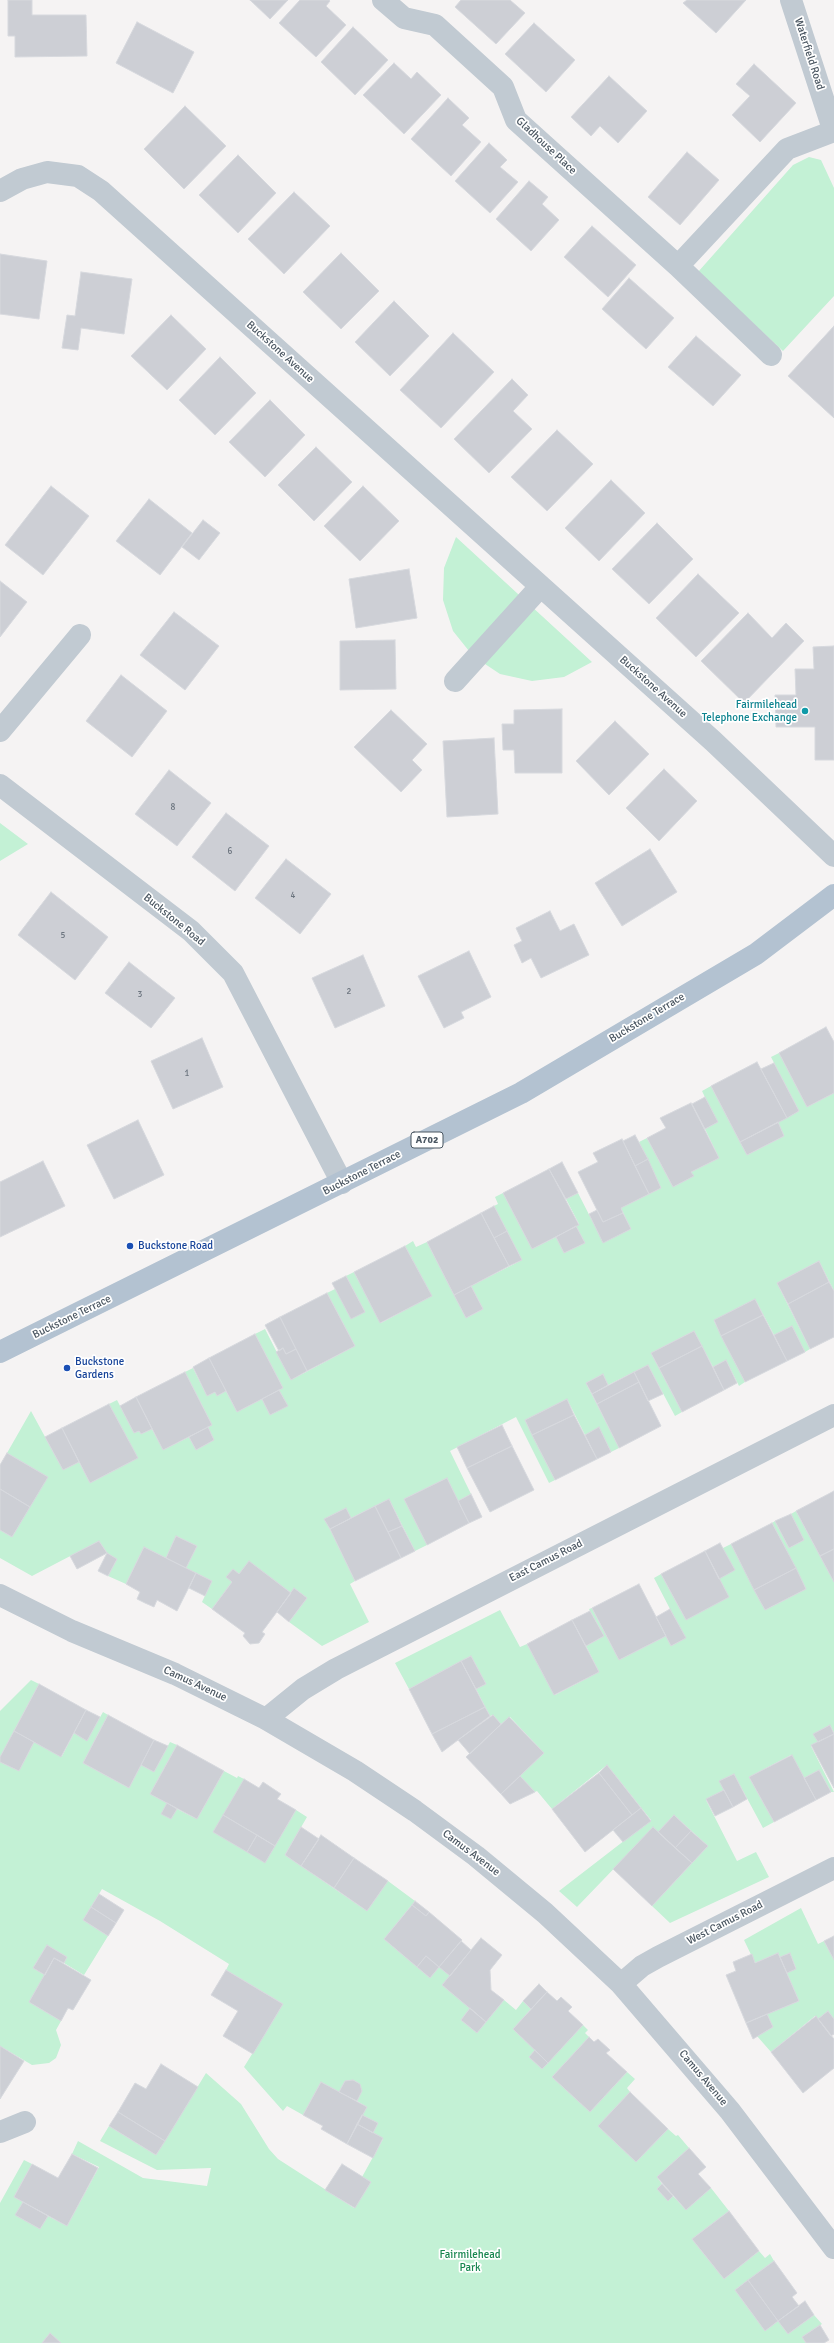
<!DOCTYPE html>
<style>
body{margin:0}
canvas{display:block;background:#f5f3f3}
</style>
<canvas width="834" height="2343"></canvas>
<script>
const c = document.querySelector('canvas').getContext('2d');
c.lineJoin = 'round';
function paint(path, color) { c.fillStyle = color; c.fill(path, 'evenodd'); }
const shape = rows => new Path2D(rows.map(r => 'M' + r).join(''));
function stroke(path, color, width, dash) { c.strokeStyle = color; c.lineWidth = width; c.lineCap = dash ? 'butt' : 'round'; c.setLineDash(dash || []); c.stroke(path); }
function drawText(font, color, halo, rows, align = 'center') {
  c.font = font + ' Signika,sans-serif'; c.lineWidth = 3.5; c.setLineDash([]); c.textBaseline = 'middle'; c.strokeStyle = halo; c.fillStyle = color; for (const [text, x, y, turn = 0] of rows) {
    c.save(); c.translate(x, y); c.rotate((+turn || 0) * Math.PI / 180); c.textAlign = isNaN(turn) ? turn : align; if (halo) c.strokeText(text, 0, 0); c.fillText(text, 0, 0); c.restore();
  }
}
const green = shape([
 [809,157,821,160,834,188,834,296,783,351,698,272,793,165],
 [456,537,592,662,564,677,532,681,500,674,473,656,453,631,443,600,444,568],
 [0,823,28,844,0,861],
 [779,1053,807,1107,834,1093,834,1291,819,1261,777,1283,810,1349,805,1352,792,1326,774,1335,755,1299,714,1321,745,1382,739,1386,726,1360,713,1367,694,1331,651,1353,682,1412,675,1416,648,1365,608,1385,603,1374,586,1383,619,1448,611,1452,599,1428,585,1435,567,1399,525,1420,555,1480,549,1483,516,1417,450,1451,471,1494,458,1501,447,1478,404,1499,427,1545,415,1551,389,1499,351,1518,346,1508,325,1519,355,1581,350,1584,369,1622,322,1646,289,1622,307,1598,294,1588,291,1593,249,1562,239,1574,233,1569,227,1577,232,1582,212,1609,202,1602,212,1581,186,1568,197,1546,176,1536,166,1558,144,1547,126,1584,108,1576,117,1559,107,1553,99,1541,32,1576,0,1558,0,1530,12,1537,47,1477,7,1453,31,1411,63,1470,79,1462,90,1483,137,1458,109,1404,117,1400,134,1433,139,1431,141,1434,152,1429,163,1450,189,1437,196,1450,214,1440,208,1427,212,1425,185,1372,193,1368,207,1396,215,1392,217,1396,226,1391,237,1412,262,1399,270,1415,287,1405,279,1390,283,1388,255,1334,265,1329,291,1380,355,1346,327,1293,335,1289,365,1312,346,1276,354,1272,381,1323,431,1296,405,1246,413,1241,416,1247,427,1242,466,1318,483,1309,471,1286,522,1260,494,1206,498,1204,495,1197,503,1193,532,1249,556,1237,564,1253,585,1243,576,1226,579,1224,566,1199,578,1193,603,1242,631,1229,621,1208,661,1188,639,1142,647,1138,673,1187,693,1176,691,1172,719,1158,705,1129,717,1122,702,1091,711,1086,747,1155,784,1136,778,1122,799,1111,771,1057],
 [796,1511,834,1582,834,1733,830,1725,814,1734,818,1742,811,1746,834,1792,831,1792,819,1770,804,1778,791,1755,749,1777,774,1822,763,1828,734,1774,720,1781,724,1790,706,1800,737,1861,756,1852,769,1877,670,1923,652,1906,708,1846,674,1815,658,1832,653,1828,577,1907,559,1891,651,1820,607,1765,552,1809,537,1791,535,1792,520,1776,544,1753,510,1717,501,1724,493,1715,490,1716,476,1689,486,1684,471,1656,409,1689,395,1663,500,1610,520,1647,527,1644,555,1695,599,1672,586,1646,604,1636,589,1609,592,1608,619,1660,666,1636,671,1646,685,1638,654,1578,661,1574,686,1620,719,1579,723,1548,731,1544,765,1610,806,1589,772,1523,775,1521,789,1548,804,1540,791,1514],
 [31,1680,39,1684,0,1757,0,1711],
 [103,1712,108,1715,83,1763,129,1788,141,1765,154,1772,170,1742,177,1745,150,1794,167,1803,171,1818,177,1809,197,1819,224,1771,237,1778,238,1776,244,1779,265,1862,296,1810,307,1817,285,1855,367,1911,388,1881,415,1901,384,1939,430,1978,439,1967,450,1976,442,1985,470,2008,461,2020,477,2033,504,2000,516,2010,523,2001,531,2009,513,2029,535,2050,529,2057,542,2069,583,2025,588,2030,585,2033,589,2037,552,2077,590,2112,627,2072,635,2079,627,2088,630,2092,598,2126,636,2162,668,2129,676,2136,678,2135,689,2148,657,2177,662,2184,657,2189,668,2201,673,2196,686,2210,711,2188,729,2211,692,2239,724,2279,759,2251,765,2258,770,2254,774,2261,735,2290,765,2331,778,2321,788,2334,814,2315,822,2324,802,2337,806,2343,61,2343,50,2333,42,2343,0,2343,0,2203,24,2160,32,2164,14,2197,23,2202,16,2215,40,2229,48,2216,67,2226,99,2167,72,2154,78,2141,143,2178,207,2186,211,2168,157,2170,100,2141,109,2126,156,2155,206,2073,241,2104,269,2149,278,2159,354,2208,371,2182,362,2177,383,2139,373,2133,378,2123,362,2115,367,2107,357,2101,362,2091,360,2084,353,2080,345,2081,339,2092,321,2082,303,2115,287,2106,283,2111,244,2067,283,2004,226,1970,229,1964,160,1921,102,1889,83,1920,108,1936,84,1975,64,1963,67,1957,47,1945,33,1968,45,1975,29,2002,61,2021,56,2030,61,2045,56,2058,49,2063,32,2065,0,2046,0,1762,19,1771,34,1742,62,1756,74,1733,87,1740],
 [801,1908,818,1944,824,1941,834,1960,834,2019,828,2011,818,2019,815,2016,771,2052,757,2036,773,2027,767,2014,799,2001,787,1973,796,1968,790,1953,780,1957,778,1953,755,1963,744,1940]
]);
const building = shape([
 [8,0,32,0,32,15,86,15,87,56,15,57,15,36,8,36,8,0],
 [250,0,288,0,270,19,250,0],
 [300,0,329,0,330,1,326,6,346,25,316,57,279,23,300,0],
 [461,0,510,0,525,13,496,44,455,7,461,0],
 [687,0,746,0,716,33,683,3,687,0],
 [137,22,194,52,173,93,116,63,137,22],
 [534,23,575,60,546,92,505,54,534,23],
 [353,27,388,60,355,95,321,62,353,27],
 [394,63,411,79,417,72,441,95,404,134,363,95,394,63],
 [754,64,796,103,760,142,732,115,750,96,736,84,754,64],
 [609,76,647,111,618,143,600,126,591,136,571,117,609,76],
 [448,98,469,118,462,125,481,142,451,176,411,139,448,98],
 [185,106,226,146,184,189,144,149,185,106],
 [489,143,507,160,500,167,518,182,490,213,455,181,489,143],
 [687,152,719,180,680,225,648,197,687,152],
 [238,155,276,193,238,233,199,195,238,155],
 [529,181,548,197,542,204,559,220,531,251,496,219,529,181],
 [294,192,330,226,284,274,248,239,294,192],
 [592,226,636,265,608,297,564,257,592,226],
 [341,253,379,291,341,329,303,292,341,253],
 [0,254,47,261,39,319,0,314,0,254],
 [81,272,132,279,124,334,81,328,78,350,62,348,67,315,75,316,81,272],
 [629,278,674,318,646,349,602,309,629,278],
 [394,301,429,336,390,376,355,342,394,301],
 [171,315,206,349,167,390,131,356,171,315],
 [834,326,834,418,788,376,834,326],
 [453,333,494,372,441,428,400,390,453,333],
 [696,336,741,375,713,406,668,367,696,336],
 [220,357,256,393,215,435,179,400,220,357],
 [512,379,528,395,513,411,532,429,489,473,454,439,512,379],
 [270,400,305,435,265,477,229,442,270,400],
 [557,430,593,464,547,511,511,477,557,430],
 [316,447,352,482,314,521,278,485,316,447],
 [611,480,645,513,599,561,565,528,611,480],
 [51,486,89,516,43,575,5,545,51,486],
 [363,486,399,521,360,561,324,526,363,486],
 [149,499,192,533,160,575,116,541,149,499],
 [203,520,220,533,199,560,182,547,203,520],
 [657,523,693,559,649,604,612,569,657,523],
 [409,569,417,618,356,628,349,579,409,569],
 [698,574,739,613,696,657,656,618,698,574],
 [0,581,27,602,0,637,0,581],
 [174,612,219,646,185,690,140,655,174,612],
 [748,613,772,638,786,623,804,641,744,703,701,661,748,613],
 [395,640,396,689,340,690,340,641,395,640],
 [834,646,834,760,815,760,815,727,776,727,775,695,796,695,795,669,814,669,813,647,834,646],
 [121,675,167,711,132,757,86,721,121,675],
 [562,709,562,773,515,773,514,750,503,750,502,724,514,724,514,710,562,709],
 [391,710,427,744,412,760,422,770,401,792,354,747,391,710],
 [615,721,649,754,609,795,576,761,615,721],
 [494,738,498,814,447,817,443,741,494,738],
 [664,769,697,801,659,841,626,808,664,769],
 [169,770,211,803,177,846,135,814,169,770],
 [226,813,269,846,235,891,192,857,226,813],
 [650,849,677,892,622,926,595,883,650,849],
 [286,859,331,894,300,934,255,898,286,859],
 [51,892,108,937,75,980,18,935,51,892],
 [550,911,560,931,574,924,589,955,541,978,531,958,522,963,514,945,522,941,516,928,550,911],
 [469,951,491,997,461,1012,464,1018,444,1028,418,976,469,951],
 [363,955,385,1006,335,1028,312,978,363,955],
 [129,962,175,998,151,1028,105,993,129,962],
 [826,1027,834,1042,834,1093,807,1107,779,1053,826,1027],
 [202,1038,223,1087,173,1109,151,1061,202,1038],
 [757,1062,787,1118,740,1142,711,1086,757,1062],
 [774,1063,799,1111,787,1118,761,1069,774,1063],
 [705,1097,718,1122,705,1129,692,1104,705,1097],
 [691,1103,719,1158,691,1172,694,1176,673,1187,647,1138,666,1128,660,1118,691,1103],
 [138,1120,164,1175,114,1199,87,1145,138,1120],
 [778,1122,784,1136,747,1155,740,1142,778,1122],
 [635,1135,648,1159,635,1166,623,1141,635,1135],
 [622,1139,649,1194,621,1208,623,1213,603,1222,578,1172,598,1162,593,1153,622,1139],
 [648,1159,661,1188,649,1194,635,1166,648,1159],
 [43,1161,65,1206,0,1237,0,1182,43,1161],
 [562,1162,578,1193,566,1199,549,1169,562,1162],
 [549,1169,579,1225,532,1249,503,1193,549,1169],
 [494,1206,507,1231,494,1238,481,1213,494,1206],
 [597,1210,603,1222,623,1213,631,1229,603,1243,589,1214,597,1210],
 [481,1213,509,1266,454,1295,427,1242,481,1213],
 [576,1226,585,1243,564,1253,556,1237,576,1226],
 [507,1231,522,1260,509,1266,494,1238,507,1231],
 [405,1246,432,1296,380,1323,354,1272,405,1246],
 [819,1261,829,1282,788,1304,777,1283,819,1261],
 [346,1276,365,1312,351,1319,332,1283,346,1276],
 [829,1282,834,1291,834,1337,810,1349,788,1304,829,1282],
 [471,1286,483,1309,466,1318,454,1295,471,1286],
 [327,1293,355,1346,307,1371,280,1317,327,1293],
 [755,1299,763,1315,721,1336,714,1320,755,1299],
 [763,1315,787,1361,745,1382,721,1336,763,1315],
 [280,1317,296,1349,286,1354,283,1348,279,1351,265,1325,280,1317],
 [792,1326,805,1352,787,1361,774,1335,792,1326],
 [694,1331,702,1346,659,1368,651,1353,694,1331],
 [255,1334,283,1388,237,1412,209,1358,255,1334],
 [702,1346,724,1390,682,1412,659,1368,702,1346],
 [283,1348,286,1354,296,1349,307,1371,291,1380,276,1352,283,1348],
 [209,1358,226,1391,217,1396,215,1392,207,1396,193,1367,209,1358],
 [726,1360,737,1383,724,1390,713,1367,726,1360],
 [648,1365,663,1394,648,1401,634,1372,648,1365],
 [185,1372,212,1425,163,1450,136,1397,185,1372],
 [634,1372,639,1382,597,1404,592,1394,634,1372],
 [603,1374,608,1385,592,1394,586,1383,603,1374],
 [639,1382,661,1426,619,1448,597,1404,639,1382],
 [279,1390,288,1406,270,1415,262,1399,279,1390],
 [136,1397,152,1429,141,1434,139,1431,134,1433,120,1406,136,1397],
 [567,1399,574,1415,532,1435,525,1420,567,1399],
 [109,1404,138,1458,90,1483,62,1428,109,1404],
 [574,1415,597,1459,555,1480,532,1435,574,1415],
 [502,1425,512,1446,467,1468,457,1447,502,1425],
 [208,1427,214,1440,196,1450,189,1437,208,1427],
 [599,1427,611,1452,597,1459,585,1435,599,1427],
 [62,1428,79,1462,63,1470,45,1437,62,1428],
 [512,1446,534,1490,490,1512,467,1468,512,1446],
 [7,1453,48,1477,30,1507,0,1489,0,1465,7,1453],
 [447,1478,469,1523,427,1545,404,1499,447,1478],
 [0,1489,30,1507,12,1537,0,1530,0,1489],
 [834,1491,834,1549,820,1556,796,1511,834,1491],
 [471,1494,482,1517,469,1523,458,1501,471,1494],
 [389,1499,402,1526,388,1532,375,1506,389,1499],
 [375,1506,401,1558,355,1581,330,1529,375,1506],
 [346,1508,351,1518,330,1529,324,1519,346,1508],
 [791,1514,804,1540,789,1548,775,1521,791,1514],
 [772,1523,796,1568,754,1590,731,1544,772,1523],
 [402,1526,415,1551,401,1558,388,1532,402,1526],
 [176,1536,197,1546,186,1568,166,1558,176,1536],
 [99,1541,107,1553,77,1569,70,1556,99,1541],
 [720,1543,735,1570,719,1579,705,1551,720,1543],
 [144,1547,196,1573,177,1611,157,1600,154,1607,145,1603,137,1599,140,1592,126,1584,144,1547],
 [834,1549,834,1582,820,1556,834,1549],
 [705,1551,729,1597,686,1620,661,1574,705,1551],
 [107,1553,117,1559,108,1576,98,1571,107,1553],
 [249,1561,291,1593,262,1632,265,1634,259,1643,250,1644,243,1636,245,1633,212,1609,232,1582,226,1577,233,1569,239,1574,249,1561],
 [796,1568,806,1589,765,1610,754,1590,796,1568],
 [196,1573,212,1581,205,1596,189,1588,196,1573],
 [639,1584,666,1636,619,1660,592,1608,639,1584],
 [294,1588,307,1598,289,1622,277,1612,294,1588],
 [670,1609,686,1638,671,1646,656,1617,670,1609],
 [590,1611,604,1636,586,1646,572,1620,590,1611],
 [572,1620,599,1672,554,1695,527,1644,572,1620],
 [471,1656,486,1684,476,1689,461,1661,471,1656],
 [461,1661,485,1707,432,1734,409,1689,461,1661],
 [39,1684,86,1710,61,1757,14,1731,39,1684],
 [485,1707,490,1716,442,1752,432,1734,485,1707],
 [86,1710,100,1717,87,1741,74,1733,86,1710],
 [108,1715,154,1740,129,1788,83,1763,108,1715],
 [493,1715,501,1724,470,1754,458,1740,493,1715],
 [509,1717,544,1753,501,1794,466,1757,509,1717],
 [830,1725,834,1734,818,1742,813,1734,830,1725],
 [14,1731,34,1742,19,1771,0,1762,0,1757,14,1731],
 [834,1734,834,1788,811,1745,834,1734],
 [154,1740,168,1746,154,1772,141,1765,154,1740],
 [177,1745,224,1771,197,1819,150,1794,177,1745],
 [792,1755,816,1800,774,1822,749,1777,792,1755],
 [607,1765,641,1808,632,1815,599,1773,607,1765],
 [819,1770,831,1792,816,1800,804,1778,819,1770],
 [599,1773,632,1815,585,1852,552,1809,599,1773],
 [734,1774,747,1799,733,1807,719,1781,734,1774],
 [520,1776,535,1792,510,1804,501,1794,520,1776],
 [244,1779,259,1788,263,1782,281,1794,277,1799,296,1810,275,1846,223,1815,244,1779],
 [724,1790,733,1807,715,1816,706,1799,724,1790],
 [167,1803,177,1809,171,1819,161,1814,167,1803],
 [641,1808,651,1821,623,1842,613,1830,641,1808],
 [223,1815,257,1835,247,1852,213,1832,223,1815],
 [674,1815,691,1831,675,1848,658,1832,674,1815],
 [301,1827,319,1839,301,1866,285,1855,301,1827],
 [653,1827,692,1863,652,1906,613,1869,653,1827],
 [691,1831,708,1846,692,1863,675,1848,691,1831],
 [257,1835,275,1846,265,1863,247,1852,257,1835],
 [321,1835,354,1858,334,1888,301,1866,321,1835],
 [354,1858,388,1881,367,1911,334,1888,354,1858],
 [99,1894,124,1910,116,1923,91,1907,99,1894],
 [415,1901,429,1912,426,1916,412,1905,415,1901],
 [412,1905,426,1916,429,1912,462,1940,439,1967,426,1956,417,1967,384,1939,412,1905],
 [91,1907,116,1923,108,1936,83,1920,91,1907],
 [834,1936,834,1960,824,1941,834,1936],
 [481,1938,502,1955,490,1970,491,1990,504,2000,486,2022,442,1985,481,1938],
 [461,1941,471,1950,450,1976,439,1967,461,1941],
 [47,1945,67,1957,64,1963,54,1958,45,1975,33,1968,47,1945],
 [778,1953,799,2001,746,2023,726,1975,736,1971,733,1962,752,1954,755,1963,778,1953],
 [790,1953,796,1969,787,1973,780,1957,790,1953],
 [426,1956,439,1967,430,1978,417,1967,426,1956],
 [54,1958,91,1980,73,2010,68,2008,61,2021,29,2002,54,1958],
 [226,1970,283,2004,253,2054,223,2036,238,2011,211,1995,226,1970],
 [539,1984,547,1992,531,2009,523,2001,539,1984],
 [547,1992,557,2001,561,1997,572,2007,568,2011,583,2025,548,2063,513,2029,547,1992],
 [470,2008,486,2022,477,2033,461,2020,470,2008],
 [828,2011,834,2019,834,2034,831,2036,818,2019,828,2011],
 [767,2014,773,2027,753,2039,746,2023,767,2014],
 [816,2016,834,2039,834,2068,803,2093,771,2052,816,2016],
 [589,2037,594,2042,598,2039,610,2050,606,2053,627,2072,590,2112,552,2077,589,2037],
 [0,2046,24,2061,0,2099,0,2046],
 [535,2050,548,2063,542,2069,529,2057,535,2050],
 [161,2064,198,2087,165,2141,118,2112,135,2083,146,2089,161,2064],
 [353,2080,360,2084,362,2091,357,2101,339,2092,345,2081,353,2080],
 [321,2082,367,2107,347,2144,321,2129,323,2126,303,2115,321,2082],
 [630,2092,668,2129,636,2162,598,2126,630,2092],
 [118,2112,165,2141,156,2155,109,2126,118,2112],
 [362,2115,378,2123,373,2133,357,2124,362,2115],
 [357,2124,383,2138,373,2158,347,2144,357,2124],
 [689,2148,706,2167,698,2174,711,2188,686,2210,657,2177,689,2148],
 [72,2154,98,2168,67,2226,14,2197,32,2164,58,2178,72,2154],
 [342,2164,371,2182,355,2208,325,2190,342,2164],
 [662,2184,673,2196,668,2201,657,2189,662,2184],
 [23,2202,48,2216,40,2229,15,2215,23,2202],
 [729,2211,759,2251,724,2279,692,2239,729,2211],
 [774,2261,797,2293,792,2297,799,2306,778,2321,748,2280,774,2261],
 [748,2280,778,2321,765,2331,735,2290,748,2280],
 [805,2301,814,2315,788,2334,778,2321,805,2301],
 [820,2325,829,2340,824,2343,806,2343,802,2337,820,2325],
 [50,2333,61,2343,42,2343,50,2333]
]);
const minor = shape([
 [383,0,404,18,435,25,503,87,516,120,678,266,787,149,834,131],
 [791,0,834,132],
 [0,191,22,179,47,172,78,176,101,191,713,741,834,856],
 [678,266,771,355],
 [455,681,540,587],
 [0,731,80,635],
 [0,785,191,931,233,973,342,1183],
 [0,1595,72,1631,175,1674,266,1719,355,1771,415,1811,476,1856,545,1913,621,1984,730,2111,834,2248],
 [266,1719,303,1689,336,1669,834,1415],
 [621,1984,642,1966,658,1957,834,1868],
 [0,2132,25,2122]
]);
const major = shape([
 [0,1352,521,1093,756,954,834,895]
]);
const markers = [
 [805,711,4,"#0f9aa8"],
 [130,1246,4,"#1a4fb4"],
 [67,1368,4,"#1a4fb4"]
];
const numberNames = [
 ["8",173,808],
 ["6",230,852],
 ["4",293,896],
 ["5",63,936],
 ["2",349,992],
 ["3",140,995],
 ["1",187,1074]
];
const shields = [
 [427,1140,32]
];
const shieldNames = [
 ["A702",427,1140]
];
const streetNames = [
 ["Waterfield Road",809,54,72],
 ["Gladhouse Place",546,146,43],
 ["Buckstone Avenue",280,352,42],
 ["Buckstone Avenue",653,687,42],
 ["Buckstone Road",174,920,39],
 ["Buckstone Terrace",647,1018,-31],
 ["Buckstone Terrace",362,1173,-27],
 ["Buckstone Terrace",72,1317,-26],
 ["East Camus Road",546,1561,-27],
 ["Camus Avenue",195,1684,25],
 ["Camus Avenue",471,1853,37],
 ["West Camus Road",725,1923,-27],
 ["Camus Avenue",703,2078,50]
];
const cultureNames = [
 ["Fairmilehead",797,705],
 ["Telephone Exchange",797,718]
];
const transitNames = [
 ["Buckstone Road",138,1246],
 ["Buckstone",75,1362],
 ["Gardens",75,1375]
];
const parkNames = [
 ["Fairmilehead",470,2255],
 ["Park",470,2268]
];
paint(green, '#c3f1d5');
paint(building, '#cdcfd5');
stroke(building, '#d7d9de', 1);
stroke(minor, '#c1cad2', 22);
stroke(major, '#b3c2d1', 22);
for (const [x, y, r, color] of markers) { const dot = new Path2D(); dot.arc(x, y, r, 0, 2 * Math.PI); c.fillStyle = color; c.fill(dot); stroke(dot, '#fff', 1.5); }
drawText('9px', '#6b747e', null, numberNames);
for (const [x, y, w] of shields) { const box = new Path2D(); box.roundRect(x - w / 2, y - 8, w, 16, 3); c.fillStyle = '#fff'; c.fill(box); stroke(box, '#4a5661', 1); }
drawText('bold 10px', '#4a5661', null, shieldNames);
drawText('11px', '#4a5661', '#fff', streetNames);
drawText('11px', '#0d838f', '#fff', cultureNames, 'right');
drawText('11px', '#164399', '#fff', transitNames, 'left');
drawText('11px', '#17864f', '#fff', parkNames);
</script>
